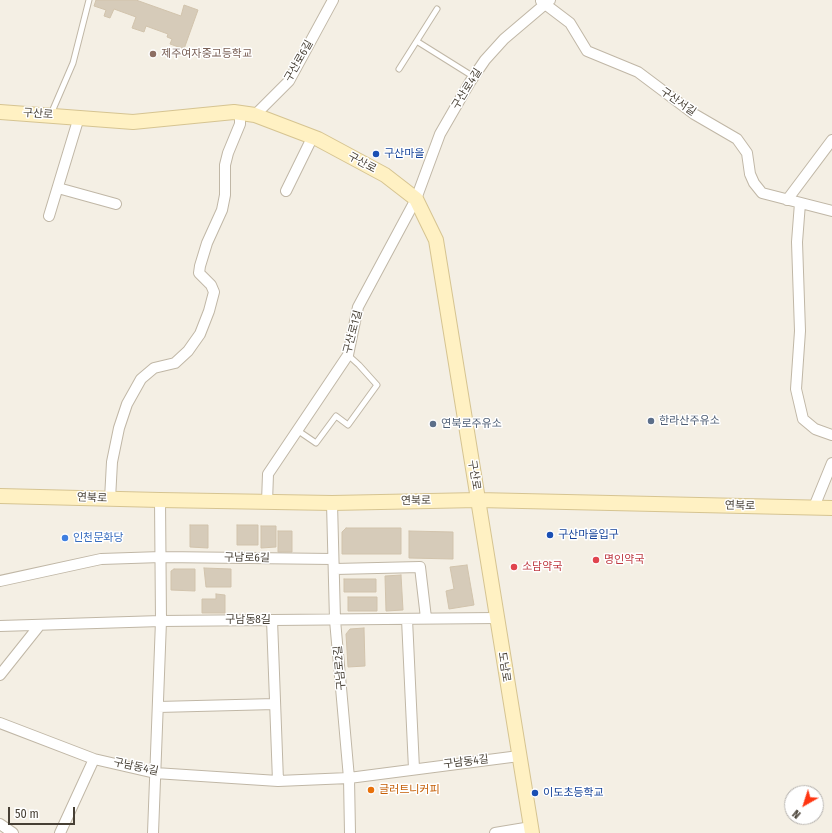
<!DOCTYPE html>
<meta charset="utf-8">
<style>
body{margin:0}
#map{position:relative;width:832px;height:833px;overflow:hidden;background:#f4efe4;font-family:"Fira Sans Condensed",sans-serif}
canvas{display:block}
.north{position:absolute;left:784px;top:785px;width:40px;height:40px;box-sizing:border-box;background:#fff;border:1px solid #b5b2ae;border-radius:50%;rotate:219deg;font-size:11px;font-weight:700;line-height:16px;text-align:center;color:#463f34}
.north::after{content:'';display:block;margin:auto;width:14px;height:18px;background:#ff3510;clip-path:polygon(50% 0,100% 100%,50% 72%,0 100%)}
.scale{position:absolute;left:8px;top:807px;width:67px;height:18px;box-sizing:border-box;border:2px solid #463f34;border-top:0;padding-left:5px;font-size:12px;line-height:14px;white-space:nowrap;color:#463f34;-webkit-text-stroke:3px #fff;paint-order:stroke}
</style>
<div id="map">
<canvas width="832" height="833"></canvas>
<div class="north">N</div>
<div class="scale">50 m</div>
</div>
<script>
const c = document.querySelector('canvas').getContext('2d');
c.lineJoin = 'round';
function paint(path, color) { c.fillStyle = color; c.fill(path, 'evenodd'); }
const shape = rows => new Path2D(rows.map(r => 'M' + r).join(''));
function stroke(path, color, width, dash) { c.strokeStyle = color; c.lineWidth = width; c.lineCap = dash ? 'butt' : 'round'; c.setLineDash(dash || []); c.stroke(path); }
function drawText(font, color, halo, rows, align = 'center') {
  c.font = font + ' "Fira Sans Condensed","Noto Sans KR",sans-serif'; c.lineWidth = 3; c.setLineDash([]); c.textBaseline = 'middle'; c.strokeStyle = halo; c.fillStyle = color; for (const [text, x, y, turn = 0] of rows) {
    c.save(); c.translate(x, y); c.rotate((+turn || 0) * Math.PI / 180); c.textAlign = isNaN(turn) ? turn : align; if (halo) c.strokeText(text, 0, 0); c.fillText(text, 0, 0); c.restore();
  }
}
const building = shape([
 [96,0,136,0,181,16,184,5,198,10,184,49,170,44,172,39,167,37,168,34,146,26,144,32,132,28,136,17,114,9,110,18,104,16,106,10,94,6,96,0],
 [190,525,208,525,208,548,190,547,190,525],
 [237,525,258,525,258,545,237,545,237,525],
 [261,526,276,526,276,547,261,548,261,526],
 [346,528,401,528,401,554,342,554,342,532,346,528],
 [278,531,292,531,292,552,278,552,278,531],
 [409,531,453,532,453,559,409,558,409,531],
 [467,565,474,605,449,609,446,591,454,589,450,567,467,565],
 [204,568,231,569,231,587,206,587,204,568],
 [174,569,195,569,195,591,171,590,171,571,174,569],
 [401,575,403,610,386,611,385,576,401,575],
 [344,579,376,579,376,592,344,592,344,579],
 [216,594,225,595,225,613,202,613,202,599,216,599,216,594],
 [348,597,377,597,377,611,348,611,348,597],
 [364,628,365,666,348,667,346,634,350,629,364,628]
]);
const service = shape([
 [418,42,474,77],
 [399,69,437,9],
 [51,114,73,63,89,0],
 [297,430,316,443,336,416,348,425,377,385,359,365,348,355]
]);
const minor = shape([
 [541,1,570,23,587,51,638,72,694,114,737,139,747,153,750,174,754,183,762,193,832,211],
 [255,115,289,81,333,0],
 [58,188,116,204],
 [286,191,313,136],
 [787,200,832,140],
 [800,203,797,242,800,331,796,389,803,419,815,429,832,435],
 [49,216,79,117],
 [110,499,112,462,119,428,127,404,141,379,154,368,175,363,188,351,200,334,209,311,214,292,211,285,199,273,200,266,207,243,222,210,225,195,225,165,228,153,240,124,240,113],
 [267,502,268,474,348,355,358,307,416,199,440,134,470,82,485,60,504,39,550,0],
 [332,503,335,620,349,778,350,833],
 [814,507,832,463],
 [335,569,420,567,426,618],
 [0,581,101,559,161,557,333,559],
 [407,619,414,769],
 [272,620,278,781],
 [0,626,161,621,497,618],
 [0,675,39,626],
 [158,707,275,704],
 [0,723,94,759,155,773,278,781,349,778,519,756],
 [0,824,13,833],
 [60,833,94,759],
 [153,833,161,621,160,500],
 [495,833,531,827]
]);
const secondary = shape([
 [0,112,133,122,234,112,255,115,318,139,385,175,416,199,436,240,532,833],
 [0,496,160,500,332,503,478,500,832,508]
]);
const markers = [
 [153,54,4,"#8d6e63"],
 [376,154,4,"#1a4fb4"],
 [651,421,4,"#5c6f8a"],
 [433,424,4,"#5c6f8a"],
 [550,535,4,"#1a4fb4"],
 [65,538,4,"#3f7fe0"],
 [596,560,4,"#e0444e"],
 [514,567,4,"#e0444e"],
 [371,790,4,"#e8710a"],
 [535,793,4,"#1a4fb4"]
];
const educationNames = [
 ["제주여자중고등학교",161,54]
];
const streetNames = [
 ["구산로6길",299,61,-60],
 ["구산로4길",467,89,-58],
 ["구산서길",678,102,35],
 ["구산로",38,114,4],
 ["구산로",362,163,28],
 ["구산로1길",353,332,-75],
 ["구산로",474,475,81],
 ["연북로",92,498,2],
 ["연북로",416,501,-1],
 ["연북로",740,506,1],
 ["구남로6길",247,558,1],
 ["구남동8길",248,620],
 ["도남로",504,667,81],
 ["구남로2길",340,668,-95],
 ["구남동4길",466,762,-7],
 ["구남동4길",136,767,12]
];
const transitNames = [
 ["구산마을",384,154],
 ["구산마을입구",558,535],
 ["이도초등학교",543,793]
];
const serviceNames = [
 ["한라산주유소",659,421],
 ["연북로주유소",441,424]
];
const shopNames = [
 ["인천문화당",73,538]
];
const healthNames = [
 ["명인약국",604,560],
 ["소담약국",522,567]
];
const foodNames = [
 ["글러트니커피",379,790]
];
paint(building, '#d6cbb9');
stroke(building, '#d1c3ac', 1);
stroke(service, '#c0b7a6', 7);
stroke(minor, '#c0b7a6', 12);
stroke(secondary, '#d6c491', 16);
stroke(service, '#fff', 5);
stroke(minor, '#fff', 10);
stroke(secondary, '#fff1c3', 14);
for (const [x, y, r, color] of markers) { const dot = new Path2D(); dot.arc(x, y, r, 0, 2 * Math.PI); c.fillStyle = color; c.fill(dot); stroke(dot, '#fff', 1.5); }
drawText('11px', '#785e54', '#fff', educationNames, 'left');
drawText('11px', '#463f34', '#fff', streetNames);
drawText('11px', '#164399', '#fff', transitNames, 'left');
drawText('11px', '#4e5e75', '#fff', serviceNames, 'left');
drawText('11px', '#366cbe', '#fff', shopNames, 'left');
drawText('11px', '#be3a42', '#fff', healthNames, 'left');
drawText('11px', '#c56008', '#fff', foodNames, 'left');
</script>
